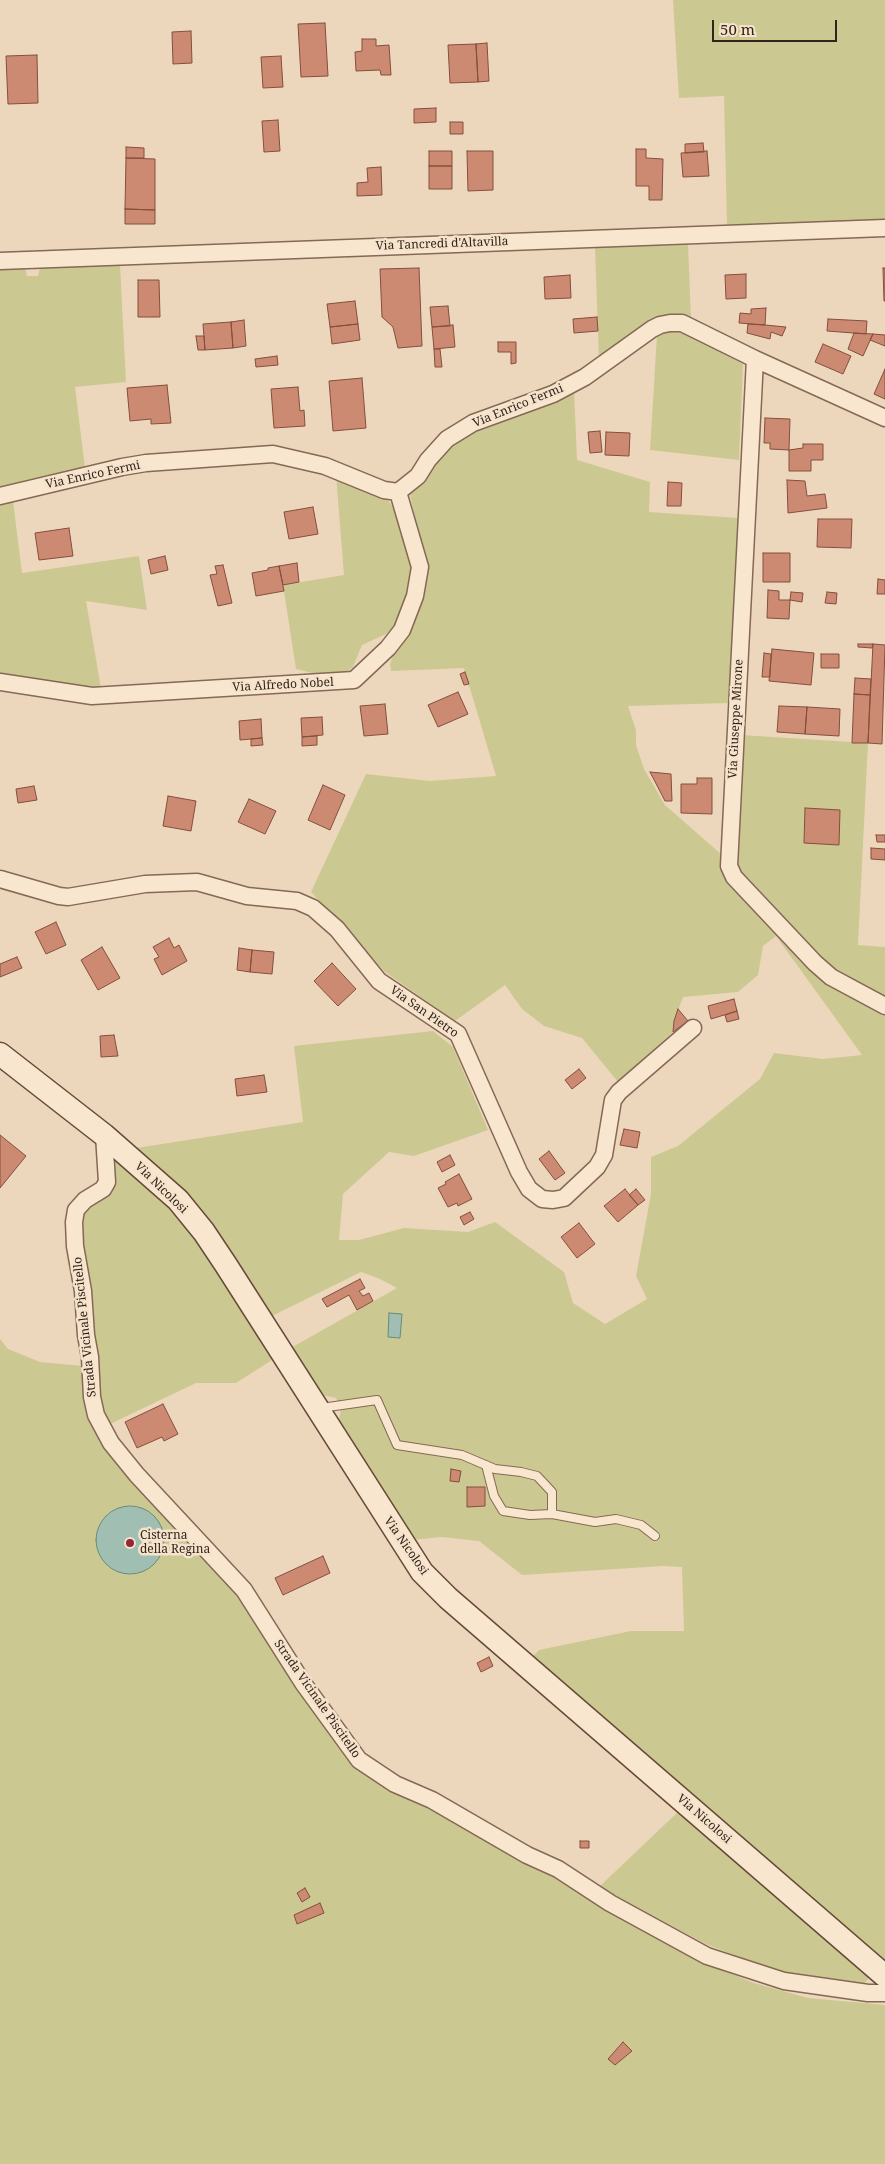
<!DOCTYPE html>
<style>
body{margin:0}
#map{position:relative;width:885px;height:2164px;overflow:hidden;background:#edd7bc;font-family:"Noto Serif",serif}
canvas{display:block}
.scale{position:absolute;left:712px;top:20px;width:125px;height:22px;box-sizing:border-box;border:2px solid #34231b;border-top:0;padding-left:6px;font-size:15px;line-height:18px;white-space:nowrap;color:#34231b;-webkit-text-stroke:4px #f5e3cc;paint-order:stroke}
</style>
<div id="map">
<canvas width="885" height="2164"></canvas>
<div class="scale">50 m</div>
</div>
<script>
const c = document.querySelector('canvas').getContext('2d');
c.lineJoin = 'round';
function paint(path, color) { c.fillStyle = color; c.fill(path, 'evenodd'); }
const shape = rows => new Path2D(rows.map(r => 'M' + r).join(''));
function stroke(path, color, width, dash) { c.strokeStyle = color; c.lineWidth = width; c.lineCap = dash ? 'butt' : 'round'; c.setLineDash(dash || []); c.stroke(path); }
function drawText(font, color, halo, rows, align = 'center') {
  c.font = font + ' "Noto Serif",serif'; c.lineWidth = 5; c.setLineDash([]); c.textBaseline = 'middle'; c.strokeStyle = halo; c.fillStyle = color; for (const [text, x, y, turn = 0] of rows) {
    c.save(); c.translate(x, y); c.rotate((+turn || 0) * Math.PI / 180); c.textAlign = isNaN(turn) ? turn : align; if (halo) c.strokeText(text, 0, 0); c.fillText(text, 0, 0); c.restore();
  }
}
const green = shape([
 [673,0,885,0,885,222,727,226,724,96,679,98],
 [688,245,691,319,678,315,668,315,658,319,599,360,595,247],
 [120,265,126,382,75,387,85,468,0,488,0,270,25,268,27,276,38,276,40,268],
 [663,331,684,333,743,364,739,460,650,450,657,335],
 [574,390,577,460,650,482,649,512,739,518,728,703,628,706,636,730,636,745,644,769,665,805,722,855,783,933,885,1011,885,1963,531,1658,539,1650,631,1631,684,1631,682,1567,663,1566,522,1575,479,1541,441,1537,412,1540,338,1425,341,1409,336,1398,317,1394,289,1349,397,1288,378,1278,361,1272,270,1317,130,1149,303,1122,294,1046,433,1031,453,1047,488,1130,414,1156,389,1152,343,1194,339,1240,359,1240,404,1228,468,1232,495,1222,564,1272,573,1303,605,1324,647,1299,636,1276,651,1194,651,1157,678,1146,760,1079,774,1053,823,1059,862,1055,776,936,763,946,758,975,738,992,683,997,674,1021,673,1032,618,1082,582,1038,544,1026,522,1009,505,985,455,1021,385,972,311,892,366,774,430,781,496,776,464,668,391,671,390,664,425,567,419,534,410,495,458,437],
 [336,475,384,496,390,503,399,518,414,574,398,621,393,629,384,635,362,645,353,667,345,673,316,674,296,669,283,585,344,575],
 [13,501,22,573,139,556,147,610,86,601,101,688,82,688,0,677,0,504],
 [741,735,868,743,858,945,885,947,885,1001,833,973,735,870],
 [110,1151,173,1208,192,1231,275,1358,236,1383,196,1383,106,1426,96,1395,82,1267,81,1211,99,1198],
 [0,1339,8,1349,40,1362,83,1366,98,1434,107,1451,227,1583,263,1631,388,1787,533,1865,712,1966,754,1983,808,1998,885,2005,885,2164,0,2164],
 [680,1810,871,1976,864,1984,785,1974,708,1945,599,1887]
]);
const water = shape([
 [389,1313,402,1314,400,1338,388,1337,389,1313],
 '96 1540a34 34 0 1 1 68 0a34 34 0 1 1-68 0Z'
]);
const building = shape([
 [325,23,328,76,301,77,298,24,325,23],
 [191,31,192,63,173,64,172,32,191,31],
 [362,39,376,39,376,46,389,45,391,75,381,75,380,70,356,71,355,52,362,51,362,39],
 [487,43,489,81,478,82,476,44,487,43],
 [476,44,478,82,450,83,448,45,476,44],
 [37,55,38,103,8,104,6,56,37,55],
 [281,56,283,87,263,88,261,57,281,56],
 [436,108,436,122,414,123,414,109,436,108],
 [278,120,280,151,264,152,262,121,278,120],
 [450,122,463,122,463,134,450,134,450,122],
 [703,143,704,152,685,153,685,144,703,143],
 [126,147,144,148,144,158,126,158,126,147],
 [636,149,646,149,646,158,663,159,662,200,649,200,649,186,636,186,636,149],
 [429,151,452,151,452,166,429,166,429,151],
 [467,151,493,151,493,190,468,191,467,151],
 [707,151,709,176,683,177,681,153,707,151],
 [126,158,155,159,155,210,125,209,126,158],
 [429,166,452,166,452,189,429,189,429,166],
 [381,167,382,195,357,196,357,183,368,182,367,168,381,167],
 [125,209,155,210,155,224,125,224,125,209],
 [419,268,422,346,398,348,393,327,382,317,380,269,419,268],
 [883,268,885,268,885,301,884,301,883,268],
 [746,274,746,298,726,299,725,275,746,274],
 [570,275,571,298,545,299,544,277,570,275],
 [138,280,159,280,160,317,138,317,138,280],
 [355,301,358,324,330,327,327,304,355,301],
 [448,306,450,326,432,327,430,307,448,306],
 [766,308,765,325,739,323,740,313,751,314,751,309,766,308],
 [597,317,598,331,574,333,573,319,597,317],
 [828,319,867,321,866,334,827,331,828,319],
 [244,320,246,346,233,348,231,322,244,320],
 [231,322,233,348,205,350,203,324,231,322],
 [358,324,360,340,332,344,330,327,358,324],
 [748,324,765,325,786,327,782,336,771,332,770,339,747,333,748,324],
 [453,325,455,347,434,349,432,327,453,325],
 [854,333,873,334,863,356,848,349,854,333],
 [873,334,885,335,885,346,870,340,873,334],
 [196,336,204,336,205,350,198,350,196,336],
 [498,342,516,342,516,363,511,364,511,352,498,352,498,342],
 [823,344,851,356,843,374,815,362,823,344],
 [434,349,440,349,442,367,435,367,434,349],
 [277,356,278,365,256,367,255,359,277,356],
 [885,369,885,399,874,394,885,369],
 [362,378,366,428,333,431,329,381,362,378],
 [167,385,171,423,151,424,151,419,130,421,127,388,167,385],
 [298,387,300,411,304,410,305,426,274,428,271,389,298,387],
 [765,418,790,419,789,450,770,449,770,443,764,443,765,418],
 [600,431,602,452,590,453,588,432,600,431],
 [606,432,630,433,629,456,605,455,606,432],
 [803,444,823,444,823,460,811,460,811,471,789,471,789,450,803,448,803,444],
 [787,480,805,481,807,496,825,494,827,508,788,513,787,480],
 [668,482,682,483,681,506,667,506,668,482],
 [313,507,318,534,289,539,284,512,313,507],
 [818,519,852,519,851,548,817,547,818,519],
 [69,528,73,556,39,560,35,533,69,528],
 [763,553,790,553,790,582,763,582,763,553],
 [165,556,168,570,151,574,148,560,165,556],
 [297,563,299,582,283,585,279,566,297,563],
 [223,565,232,603,218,606,210,575,217,574,215,566,223,565],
 [279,566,284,591,256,596,252,573,268,570,268,568,279,566],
 [878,579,885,580,885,594,877,594,878,579],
 [768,590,779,591,779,600,790,600,789,619,767,618,768,590],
 [791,592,803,593,802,602,790,600,791,592],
 [827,592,837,593,836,604,825,603,827,592],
 [858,644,873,644,872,648,858,647,858,644],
 [873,644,885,645,882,744,868,743,873,644],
 [772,649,814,653,811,685,769,681,772,649],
 [764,653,771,654,770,677,762,677,764,653],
 [821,654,839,654,839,668,821,668,821,654],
 [465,672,469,684,464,685,460,674,465,672],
 [855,678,871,679,870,695,854,694,855,678],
 [458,692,468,714,438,727,428,705,458,692],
 [854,694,870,695,868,743,852,743,854,694],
 [385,704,388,734,364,736,360,706,385,704],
 [779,706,807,707,805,734,777,732,779,706],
 [807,707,840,709,839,736,805,734,807,707],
 [322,717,323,735,302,737,301,718,322,717],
 [261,719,262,738,240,740,239,721,261,719],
 [317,736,317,745,302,746,302,737,317,736],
 [262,738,263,745,251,746,251,739,262,738],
 [650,772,671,774,672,801,665,801,650,772],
 [697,778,712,778,712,814,681,813,681,784,697,784,697,778],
 [323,785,345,795,330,830,308,820,323,785],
 [34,786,37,800,18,803,16,789,34,786],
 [168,796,196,801,191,831,163,826,168,796],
 [249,799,276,811,265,834,238,822,249,799],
 [805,808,840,810,839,845,804,843,805,808],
 [876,835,885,835,885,842,877,842,876,835],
 [871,848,885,849,885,860,871,859,871,848],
 [56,922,66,945,46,954,35,932,56,922],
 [169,938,174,948,179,945,187,961,162,975,154,959,159,957,153,947,169,938],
 [102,947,120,978,98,990,81,960,102,947],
 [239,948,252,950,250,972,237,970,239,948],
 [252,950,274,952,272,974,250,972,252,950],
 [17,957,22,968,0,977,0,964,17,957],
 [332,963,356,989,338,1006,314,981,332,963],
 [734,999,737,1011,711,1019,708,1006,734,999],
 [678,1009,688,1021,673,1032,674,1021,678,1009],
 [737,1011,739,1019,727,1022,725,1015,737,1011],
 [114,1035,118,1056,101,1057,100,1036,114,1035],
 [579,1069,586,1078,572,1089,565,1080,579,1069],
 [264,1075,267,1092,237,1096,235,1079,264,1075],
 [624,1129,640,1132,637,1148,620,1145,624,1129],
 [0,1135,26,1156,0,1188,0,1135],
 [549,1151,565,1173,555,1180,539,1159,549,1151],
 [450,1155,455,1165,442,1172,437,1162,450,1155],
 [459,1174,472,1199,458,1206,457,1203,448,1207,438,1188,446,1184,445,1182,459,1174],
 [625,1189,638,1205,618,1222,604,1206,625,1189],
 [636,1189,645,1200,638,1205,629,1195,636,1189],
 [470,1212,474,1219,464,1225,460,1217,470,1212],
 [579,1223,595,1244,577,1258,561,1237,579,1223],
 [360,1279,365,1288,359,1291,363,1296,369,1293,373,1301,357,1310,349,1295,327,1307,322,1299,360,1279],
 [163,1404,178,1434,164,1441,162,1437,137,1448,125,1422,163,1404],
 [451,1469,461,1471,459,1482,450,1481,451,1469],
 [467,1487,485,1487,485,1506,467,1507,467,1487],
 [323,1556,330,1573,283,1595,275,1578,323,1556],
 [489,1657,493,1666,481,1672,477,1663,489,1657],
 [580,1841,589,1841,589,1848,580,1848,580,1841],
 [305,1888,310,1897,302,1902,297,1893,305,1888],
 [320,1903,324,1913,297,1924,294,1915,320,1903],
 [623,2042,632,2051,615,2065,608,2059,623,2042]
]);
const service = shape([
 [321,1408,377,1400,397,1445,462,1455,495,1469,521,1472,537,1476,552,1492,552,1514,530,1515,503,1511,494,1496,486,1465],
 [552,1514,595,1522,616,1519,641,1525,655,1536]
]);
const minor = shape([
 [0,261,885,228],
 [755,359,729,866,734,877,815,963,831,977,885,1006],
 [0,496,122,467,146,463,273,454,325,466,384,490,398,492,418,476,428,460,447,439,473,423,553,394,585,377,652,329,660,325,670,323,682,323,755,359,885,418],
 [0,682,92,696,354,680,388,648,402,630,415,596,420,567,398,492],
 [0,879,59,896,68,897,145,884,197,882,247,896,297,901,313,908,337,929,379,981,458,1034,519,1172,529,1189,542,1199,553,1200,564,1198,597,1167,604,1155,613,1100,619,1092,693,1028],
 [104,1135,107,1182,103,1189,85,1200,76,1210,74,1222,75,1246,83,1291,86,1335,90,1357,92,1397,96,1415,111,1443,137,1475,244,1590,303,1683,359,1760,395,1784,432,1800,527,1855,558,1869,610,1903,707,1956,784,1981,868,1993,885,1993]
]);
const secondary = shape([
 [0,1054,104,1135,178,1200,204,1232,226,1265,422,1572,448,1598,885,1976]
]);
const markers = [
 [130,1543,5,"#932637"]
];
const streetNames = [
 ["Via Tancredi d'Altavilla",442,244,-2],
 ["Via Enrico Fermi",518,406,-22],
 ["Via Enrico Fermi",93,475,-12],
 ["Via Alfredo Nobel",283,685,-3],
 ["Via Giuseppe Mirone",736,719,-87],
 ["Via San Pietro",424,1012,35],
 ["Via Nicolosi",161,1188,44],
 ["Strada Vicinale Piscitello",85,1327,-96],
 ["Via Nicolosi",406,1546,55],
 ["Strada Vicinale Piscitello",317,1699,55],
 ["Via Nicolosi",704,1819,41]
];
const poiNames = [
 ["Cisterna",140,1536],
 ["della Regina",140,1550]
];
paint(green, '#cbc991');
paint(water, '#a0beb1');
stroke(water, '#688b7d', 1);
paint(building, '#cc8a72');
stroke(building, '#844e3c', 1);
stroke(service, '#856856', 10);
stroke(minor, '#856856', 19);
stroke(secondary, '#664939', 25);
stroke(service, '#f9e6cf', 8);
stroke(minor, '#f9e6cf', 16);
stroke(secondary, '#f9e6cf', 22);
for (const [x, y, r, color] of markers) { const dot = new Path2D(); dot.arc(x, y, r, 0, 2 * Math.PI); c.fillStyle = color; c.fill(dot); stroke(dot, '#f5e3cc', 2); }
drawText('12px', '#34231b', '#f5e3cc', streetNames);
drawText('12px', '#34231b', '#f5e3cc', poiNames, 'left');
</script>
